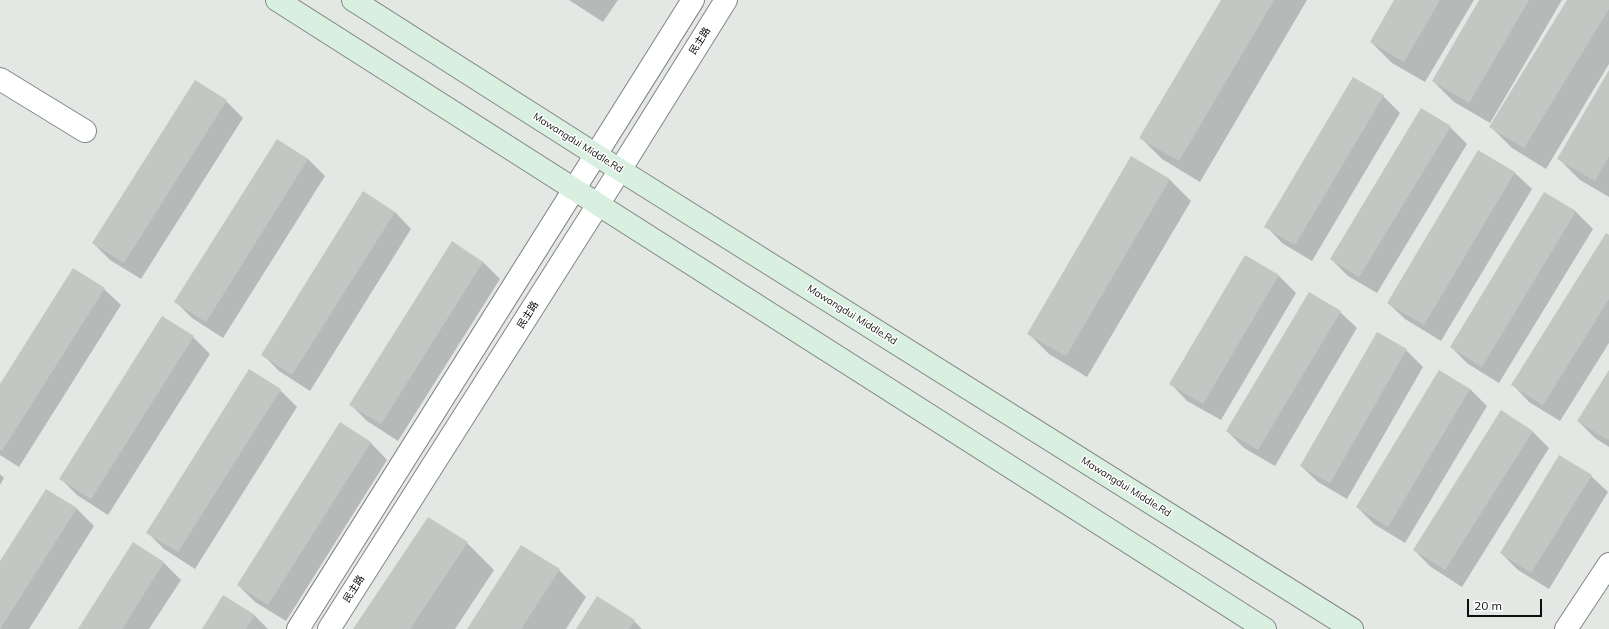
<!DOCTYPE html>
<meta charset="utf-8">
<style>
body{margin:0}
#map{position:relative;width:1609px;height:629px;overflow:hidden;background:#e4e8e5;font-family:Mulish,sans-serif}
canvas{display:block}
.scale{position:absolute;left:1467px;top:599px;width:75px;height:18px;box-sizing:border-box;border:2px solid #0e0f0e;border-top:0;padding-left:5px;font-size:12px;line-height:14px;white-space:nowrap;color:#0e0f0e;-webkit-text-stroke:3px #fff;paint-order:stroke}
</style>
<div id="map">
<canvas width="1609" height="629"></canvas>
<div class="scale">20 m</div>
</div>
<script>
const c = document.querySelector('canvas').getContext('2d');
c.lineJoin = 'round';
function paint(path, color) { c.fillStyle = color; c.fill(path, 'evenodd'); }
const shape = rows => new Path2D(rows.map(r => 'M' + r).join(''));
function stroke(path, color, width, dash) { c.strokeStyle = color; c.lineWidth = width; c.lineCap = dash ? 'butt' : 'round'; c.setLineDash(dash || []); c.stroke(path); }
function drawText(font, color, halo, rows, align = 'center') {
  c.font = font + ' Mulish,"Noto Sans SC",sans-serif'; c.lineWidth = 3; c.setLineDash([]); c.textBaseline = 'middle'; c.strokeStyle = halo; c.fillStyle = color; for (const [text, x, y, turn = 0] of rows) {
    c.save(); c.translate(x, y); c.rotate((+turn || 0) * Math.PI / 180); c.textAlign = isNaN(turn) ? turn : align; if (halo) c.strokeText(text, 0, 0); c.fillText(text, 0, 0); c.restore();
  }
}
const shadow = shape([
 [569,0,618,0,603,22],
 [1222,0,1307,0,1200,182,1162,159,1141,138],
 [1396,0,1474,0,1425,82,1392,63,1371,42],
 [1481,0,1562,0,1490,123,1454,102,1433,81],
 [1568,0,1609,0,1609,64,1546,169,1512,148,1491,127],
 [1609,72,1609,197,1580,180,1559,159],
 [1383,96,1400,113,1312,261,1282,243,1266,226],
 [226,101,243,118,141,279,110,260,93,243],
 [1450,127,1467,144,1377,293,1348,276,1331,259],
 [277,140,308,159,325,176,223,338,192,318,175,301],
 [1479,151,1515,173,1532,189,1441,341,1405,319,1388,303],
 [1132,158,1170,180,1191,201,1087,377,1049,354,1028,333],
 [1545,194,1576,212,1593,229,1499,383,1468,364,1451,347],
 [395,212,411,229,310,391,279,371,262,354],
 [1609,236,1609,343,1560,421,1529,402,1513,385],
 [452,243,483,262,500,279,398,441,367,421,350,404],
 [1245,256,1279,276,1296,293,1221,420,1187,401,1171,384],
 [104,289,121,305,19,467,0,455,0,386],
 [1340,312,1357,328,1275,466,1244,448,1227,431],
 [193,337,210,354,108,515,77,495,61,479],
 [1406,350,1423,367,1347,499,1318,482,1301,466],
 [1439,371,1470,389,1487,406,1405,543,1374,524,1357,507],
 [1609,372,1609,447,1595,438,1578,421],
 [280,390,297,407,195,569,164,549,147,532],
 [1501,412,1533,432,1549,448,1462,587,1431,567,1414,550],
 [340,423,371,443,387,460,286,621,255,602,238,585],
 [0,474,4,478,0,485],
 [1591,476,1608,492,1549,589,1518,570,1501,553],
 [46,490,77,509,94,526,29,629,0,629,0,563],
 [133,543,164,563,181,580,149,629,79,629],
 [467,543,494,570,455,629,355,629],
 [559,570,586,597,566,629,468,629],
 [254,615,268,629,203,629],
 [634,621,642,629,577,629]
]);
const building = shape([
 [1221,0,1274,0,1179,161,1139,138],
 [1394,0,1440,0,1404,62,1370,42],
 [1479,0,1529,0,1469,103,1432,81],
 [1567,0,1609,0,1609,9,1524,148,1489,127],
 [1609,70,1609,156,1595,181,1557,159],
 [1353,77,1384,95,1295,245,1264,227],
 [195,80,227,100,124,263,92,243],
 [1421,108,1451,126,1359,277,1330,259],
 [277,139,308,159,206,322,174,302],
 [1478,150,1515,172,1424,325,1387,303],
 [1131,156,1170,179,1066,356,1027,334],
 [363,191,395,212,292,375,261,355],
 [1544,192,1576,211,1482,367,1450,347],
 [1606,233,1609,235,1609,299,1543,405,1511,385],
 [452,241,483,262,381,424,349,405],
 [1245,255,1279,275,1203,404,1169,384],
 [73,268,105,288,2,451,0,450,0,384],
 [1309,292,1341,311,1258,450,1226,431],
 [162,316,194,336,91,499,59,479],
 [1377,332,1407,349,1330,483,1300,466],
 [249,369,281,389,178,552,146,533],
 [1439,370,1470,389,1388,527,1356,507],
 [1609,370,1609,438,1608,440,1577,421],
 [1501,410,1533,431,1445,570,1413,550],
 [340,422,371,442,268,605,237,585],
 [1559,455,1592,475,1531,573,1500,553],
 [46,489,77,508,0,629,0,561],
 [428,517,468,542,410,629,353,629],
 [133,542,164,562,122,629,78,629],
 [521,545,560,569,521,629,467,629],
 [223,595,255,615,246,629,202,629],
 [597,596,635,620,629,629,576,629]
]);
const minor = shape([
 [0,79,85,131]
]);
const tertiary = shape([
 [298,629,693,0],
 [329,629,620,170,726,0],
 [1566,629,1609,564]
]);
const secondary = shape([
 [277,0,1265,629],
 [353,0,620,170,1352,629]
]);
const streetNames = [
 ["民主路",700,41,-58],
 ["Mawangdui Middle.Rd",578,143,32],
 ["民主路",528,315,-58],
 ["Mawangdui Middle.Rd",852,315,32],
 ["Mawangdui Middle.Rd",1126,487,32],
 ["民主路",354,589,-58]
];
paint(shadow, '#0003');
paint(building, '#c3c7c4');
stroke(minor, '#828683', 24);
stroke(tertiary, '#828683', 24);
stroke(secondary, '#828683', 24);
stroke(minor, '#fff', 22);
stroke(tertiary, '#fff', 22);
stroke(secondary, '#d9f0e0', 22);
drawText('10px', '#0e0f0e', '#fff', streetNames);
</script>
